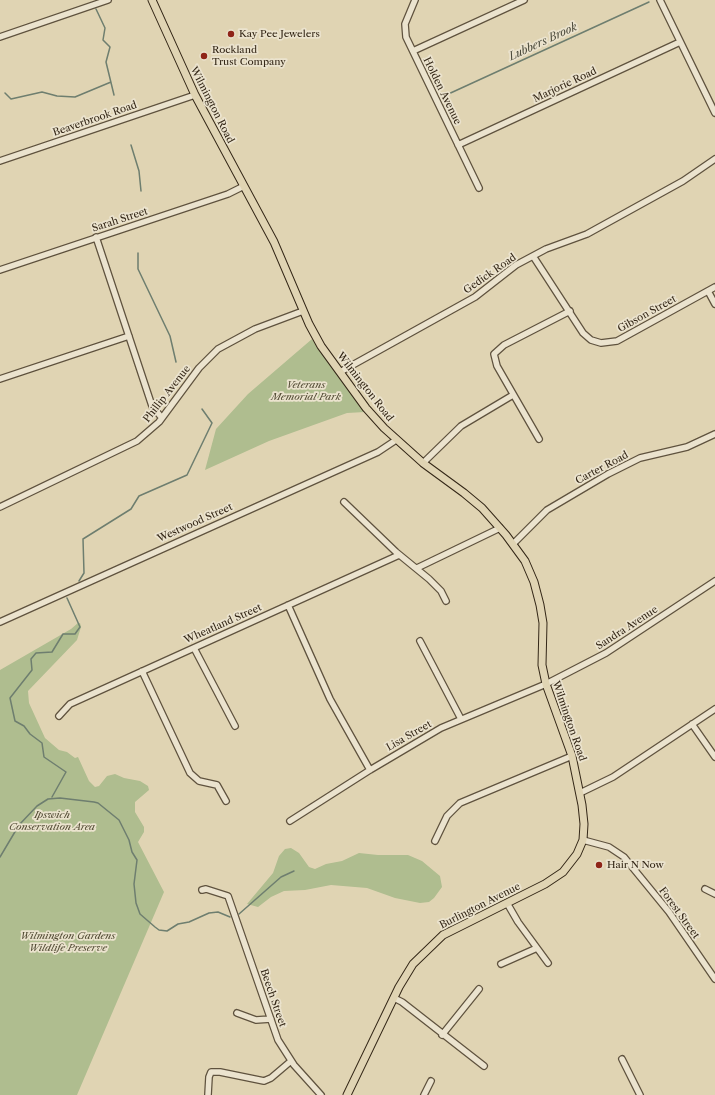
<!DOCTYPE html>
<style>
body{margin:0}
canvas{display:block;background:#e0d4b3}
</style>
<canvas width="715" height="1095"></canvas>
<script>
const c = document.querySelector('canvas').getContext('2d');
c.lineJoin = 'round';
function paint(path, color) { c.fillStyle = color; c.fill(path, 'evenodd'); }
const shape = rows => new Path2D(rows.map(r => 'M' + r).join(''));
function stroke(path, color, width, dash) { c.strokeStyle = color; c.lineWidth = width; c.lineCap = dash ? 'butt' : 'round'; c.setLineDash(dash || []); c.stroke(path); }
function drawText(font, color, halo, rows, align = 'center') {
  c.font = font + ' "Libre Caslon Text",serif'; c.lineWidth = 3.5; c.setLineDash([]); c.textBaseline = 'middle'; c.strokeStyle = halo; c.fillStyle = color; for (const [text, x, y, turn = 0] of rows) {
    c.save(); c.translate(x, y); c.rotate((+turn || 0) * Math.PI / 180); c.textAlign = isNaN(turn) ? turn : align; if (halo) c.strokeText(text, 0, 0); c.fillText(text, 0, 0); c.restore();
  }
}
const green = shape([
 [312,339,365,412,347,413,269,441,205,470,216,429,248,394],
 [78,623,80,623,81,627,77,640,28,691,29,703,45,738,59,750,67,752,75,758,78,757,89,781,95,787,99,786,107,776,115,774,124,778,140,781,148,786,149,790,135,802,135,812,144,827,144,832,138,842,164,892,77,1095,0,1095,0,670,71,629],
 [291,848,299,853,309,867,315,869,326,864,342,861,359,853,378,855,408,855,422,861,440,876,442,887,434,898,429,902,420,903,395,898,367,888,331,885,305,890,284,891,271,897,258,907,247,904,273,873,279,856,285,849]
]);
const stream = shape([
 [96,9,105,28,103,40,110,47,106,62,114,95],
 [5,93,11,99,42,92,57,96,75,97,111,82],
 [444,96,649,2],
 [131,145,139,171,141,191],
 [138,253,138,269,170,336,176,362],
 [79,581,84,573,83,539,131,509,139,496,187,475,212,423,202,409],
 [52,797,66,772,44,757,42,743,30,734,24,726,15,721,10,698,32,670,31,659,36,653,52,652,63,634,75,634,80,627,67,598],
 [0,857,19,825,37,806,48,799,60,798,94,802,98,803,119,820,129,840,132,852,137,860,134,884,136,903,140,914,155,927,159,930,167,931,178,924,189,922,209,913,218,912,230,917],
 [239,914,281,877,294,871]
]);
const minor = shape([
 [415,0,405,24,406,37,479,188],
 [660,0,715,113],
 [0,37,108,0],
 [413,51,524,0],
 [458,145,680,42],
 [0,161,195,95],
 [96,237,152,406,162,418],
 [533,256,583,333,591,340,601,343,617,341,715,287],
 [0,270,228,194,244,186],
 [708,291,715,304],
 [340,372,475,297,516,265,546,249,587,234,683,181,715,159],
 [0,379,129,336],
 [539,439,497,366,494,354,504,345,570,311],
 [423,463,461,426,513,395],
 [344,502,396,552,429,579,441,591,446,601],
 [0,507,137,441,159,422,199,368,218,349,255,329,303,311],
 [513,544,547,510,608,474,640,458,687,447,715,434],
 [417,568,500,528],
 [288,605,330,699,370,770],
 [0,622,378,452,396,440],
 [420,641,461,719],
 [194,648,235,726],
 [142,671,190,773,199,781,217,785,226,801],
 [59,716,70,704,399,555],
 [692,724,715,757],
 [580,793,613,777,715,709],
 [290,821,370,770,441,728,546,684,606,653,715,581],
 [583,840,609,847,624,857,669,912,715,979],
 [435,841,447,816,460,803,572,756],
 [705,889,715,894],
 [202,890,206,889,228,896,278,1040,294,1065,321,1095],
 [507,903,518,922,548,963],
 [501,964,537,948],
 [394,998,402,1002,484,1066],
 [237,1013,256,1020,271,1019],
 [442,1035,479,989],
 [622,1059,640,1095],
 [208,1095,209,1077,211,1072,220,1072,264,1081,271,1078,291,1061],
 [424,1095,431,1081]
]);
const major = shape([
 [152,0,195,95,274,242,309,324,321,346,366,408,384,428,423,463,464,493,482,508,506,535,525,561,534,582,540,605,543,623,542,665,546,684,572,756,582,805,584,824,583,840,577,854,563,872,545,884,443,935,413,964,399,987,347,1095]
]);
const markers = [
 [231,34,4,"#8f2418"],
 [204,56,4,"#8f2418"],
 [599,865,4,"#8f2418"]
];
const poiNames = [
 ["Kay Pee Jewelers",239,34],
 ["Rockland",212,50],
 ["Trust Company",212,62],
 ["Hair N Now",607,865]
];
const streetNames = [
 ["Marjorie Road",565,85,-25],
 ["Holden Avenue",442,91,64],
 ["Wilmington Road",212,105,63],
 ["Beaverbrook Road",95,119,-19],
 ["Sarah Street",120,220,-18],
 ["Gedick Road",490,274,-35],
 ["Gibson Street",647,314,-29],
 ["Wilmington Road",365,387,52],
 ["Phillip Avenue",167,394,-52],
 ["Carter Road",602,468,-28],
 ["Westwood Street",195,523,-24],
 ["Wheatland Street",223,624,-24],
 ["Sandra Avenue",627,628,-33],
 ["Wilmington Road",569,721,71],
 ["Lisa Street",409,736,-30],
 ["Burlington Avenue",480,906,-27],
 ["Forest Street",679,913,54],
 ["Beech Street",273,998,71]
];
const parkNames = [
 ["Veterans",306,385],
 ["Memorial Park",306,397],
 ["Ipswich",52,815],
 ["Conservation Area",52,827],
 ["Wilmington Gardens",68,936],
 ["Wildlife Preserve",68,948]
];
const waterNames = [
 ["Lubbers Brook",543,42,-25]
];
paint(green, '#afbd8f');
stroke(stream, '#6e7e6f', 1.5);
stroke(minor, '#5f523e', 8);
stroke(major, '#342717', 9);
stroke(minor, '#ebe3ce', 5.5);
stroke(major, '#e0d4b3', 7);
for (const [x, y, r, color] of markers) { const dot = new Path2D(); dot.arc(x, y, r, 0, 2 * Math.PI); c.fillStyle = color; c.fill(dot); stroke(dot, '#ebe3ce', 1.5); }
drawText('10px', '#342717', '#ebe3ce', poiNames, 'left');
drawText('10px', '#342717', '#ebe3ce', streetNames);
drawText('italic 10px', '#534c35', '#ebe3ce', parkNames);
drawText('italic 11px', '#4c4b3c', '#ebe3ce', waterNames);
</script>
